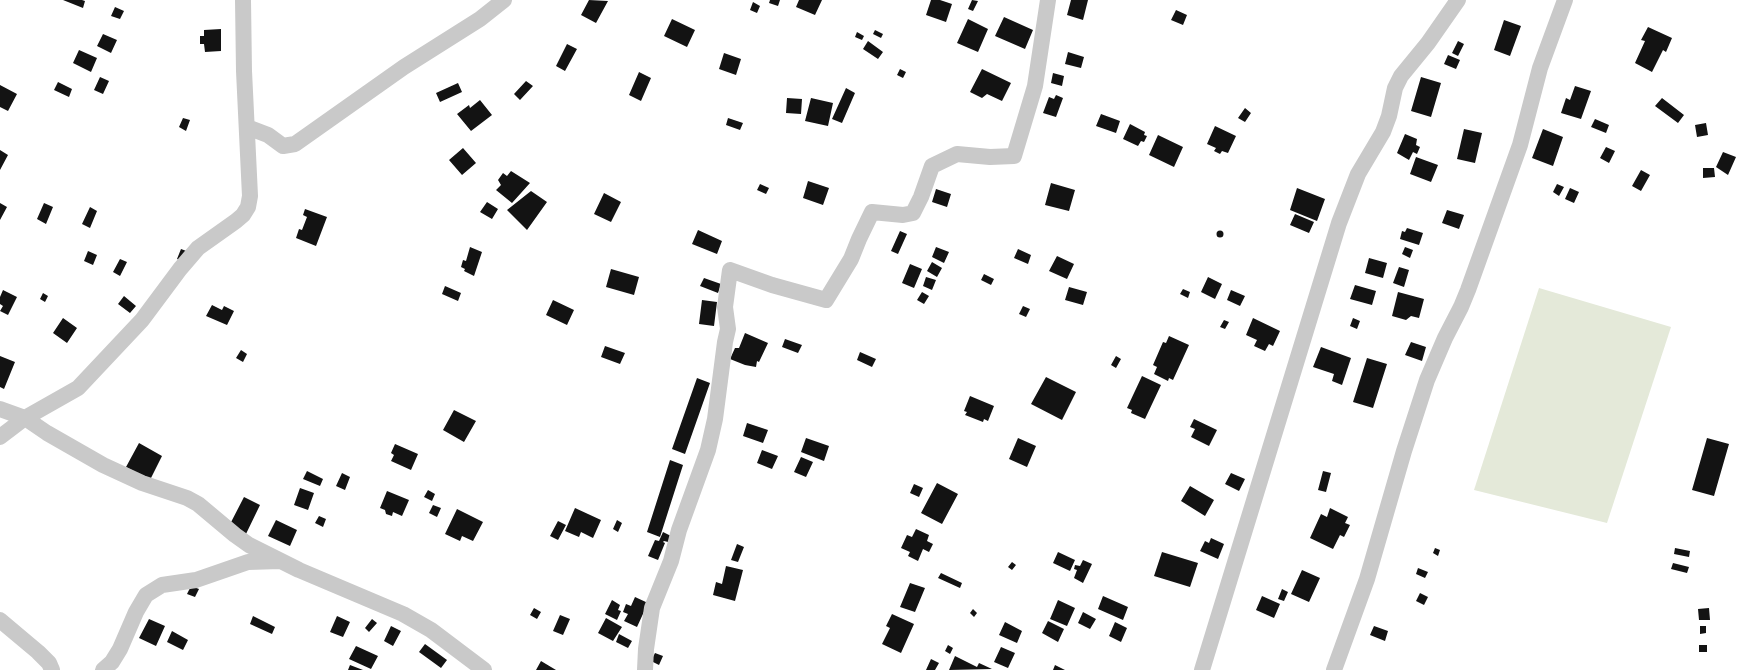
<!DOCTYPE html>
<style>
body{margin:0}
canvas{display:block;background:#fff}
</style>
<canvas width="1738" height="670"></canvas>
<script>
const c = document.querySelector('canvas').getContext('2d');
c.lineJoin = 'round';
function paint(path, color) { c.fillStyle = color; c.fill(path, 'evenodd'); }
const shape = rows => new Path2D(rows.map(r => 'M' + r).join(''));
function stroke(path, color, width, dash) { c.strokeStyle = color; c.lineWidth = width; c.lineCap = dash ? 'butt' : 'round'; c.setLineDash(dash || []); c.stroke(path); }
const green = shape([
 [1539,288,1671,327,1607,523,1474,490]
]);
const building = shape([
 [63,0,82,0,85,1,83,8],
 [589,0,608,1,596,23,581,15],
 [770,0,780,0,778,6,769,3],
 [799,0,822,0,815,15,796,7],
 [931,0,940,0,952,4,946,22,926,15],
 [972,0,978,1,973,11,968,9],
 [1071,0,1088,0,1083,20,1067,15],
 [753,2,760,6,757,13,750,10],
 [115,7,124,11,120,19,111,16],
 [1176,10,1187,15,1183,25,1171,20],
 [1004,17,1033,30,1025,49,995,36],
 [672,19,695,30,687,47,664,36],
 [968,19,988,29,978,52,957,43],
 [1504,20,1521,26,1510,56,1494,50],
 [1648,27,1672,38,1666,52,1663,50,1652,72,1635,63,1645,41,1641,40],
 [221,29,221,51,205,52,204,44,200,44,200,36,204,36,204,30],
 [875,30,883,34,881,38,873,34],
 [857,32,864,36,862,40,855,37],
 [103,34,117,40,111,53,97,46],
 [868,41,883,52,878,59,863,49],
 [1458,41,1464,44,1458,56,1452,53],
 [567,44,577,49,565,71,556,66],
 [79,50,97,58,91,72,73,63],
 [1068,52,1084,57,1081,68,1065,64],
 [724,53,741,59,736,75,719,69],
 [1448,55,1460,60,1456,69,1444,64],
 [900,69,906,72,903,78,897,75],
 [982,69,1011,83,1002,101,987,94,982,98,970,92],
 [639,72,651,78,641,101,629,95],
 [1053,73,1064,76,1062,86,1051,83],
 [100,77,109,81,103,94,94,90],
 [1421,77,1441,83,1431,117,1411,111],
 [526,81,533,86,520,100,514,94],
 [58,82,72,89,69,97,54,90],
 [458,83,462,92,440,102,436,93],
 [0,85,17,94,8,111,0,107],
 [1575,86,1591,91,1581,119,1561,113,1566,98,1570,100],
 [846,88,855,93,842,123,832,119],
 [1056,95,1063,98,1056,117,1043,113,1049,97,1054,99],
 [787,98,802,99,801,114,786,113],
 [811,98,833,103,828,126,805,121],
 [1662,98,1684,115,1678,123,1655,106],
 [480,100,492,115,471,131,457,114,469,105,470,108],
 [1245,108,1251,113,1245,122,1238,118],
 [1101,114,1120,121,1116,133,1096,126],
 [183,118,190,120,186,131,179,127],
 [728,118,743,123,740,130,726,125],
 [1595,119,1609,125,1606,133,1591,127],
 [1706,123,1708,135,1697,137,1695,125],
 [1130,124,1145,132,1144,135,1147,136,1144,142,1141,141,1138,146,1123,139],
 [1215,126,1236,136,1228,153,1222,151,1220,154,1214,151,1216,148,1207,144],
 [1464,129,1482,133,1475,163,1457,159],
 [1543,129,1563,137,1553,166,1532,158],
 [1405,134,1417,139,1416,145,1420,147,1417,154,1413,152,1409,160,1397,153],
 [1158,135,1183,147,1174,167,1149,155],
 [1606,147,1615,151,1609,163,1600,158],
 [463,148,476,163,462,175,449,160],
 [0,150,8,155,0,170],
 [1723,152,1736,157,1728,175,1716,167],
 [1416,157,1438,165,1431,182,1410,174],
 [1703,168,1714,168,1715,177,1703,178],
 [1641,170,1650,175,1641,191,1632,186],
 [511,171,530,183,512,203,496,190,501,185,498,180,503,173,507,176],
 [808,181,829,188,823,205,803,198],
 [1051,183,1075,190,1069,211,1045,205],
 [760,184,769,188,766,194,757,190],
 [1557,184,1564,187,1559,196,1553,192],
 [1297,188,1325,199,1317,221,1290,210],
 [1570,188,1579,192,1574,203,1565,199],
 [936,189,951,194,947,207,932,202],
 [531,191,547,202,527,230,507,210],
 [604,193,621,202,611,222,594,214],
 [487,202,498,209,492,219,480,212],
 [0,203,7,207,0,220],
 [44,203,53,207,46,224,37,219],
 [90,207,97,211,90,228,82,224],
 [305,209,327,217,316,246,296,238,299,229,302,230,307,217,303,215],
 [1447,210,1464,215,1459,229,1442,223],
 [1295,214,1314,222,1309,233,1290,225],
 [1407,228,1423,233,1419,245,1400,239,1402,231,1405,232],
 [698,230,722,241,717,254,692,244],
 '1216.5 234a3.5 3.5 0 1 1 7 0a3.5 3.5 0 1 1-7 0Z',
 [900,231,907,234,898,254,891,251],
 [470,247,482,252,474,276,464,271,465,269,461,267,463,260,466,261],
 [936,247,949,252,944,263,932,257],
 [1405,247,1413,250,1410,258,1402,254],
 [181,249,189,252,185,262,177,259],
 [1018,249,1031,255,1028,264,1014,258],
 [88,251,97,255,93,265,84,261],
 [1057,256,1074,264,1067,279,1049,271],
 [1369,258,1387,263,1383,278,1365,273],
 [120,259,127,262,120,276,113,272],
 [932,262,942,268,937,277,927,271],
 [910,264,922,269,914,288,902,283],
 [1399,267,1409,270,1404,287,1393,283],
 [611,269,639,277,634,295,606,287],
 [984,274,994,279,991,285,981,280],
 [926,277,936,280,932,290,923,286],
 [1208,277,1222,284,1215,299,1201,292],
 [704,278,721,284,718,293,700,286],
 [1355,285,1376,291,1372,305,1350,299],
 [445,286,461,293,458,301,442,294],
 [1069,287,1087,292,1083,305,1065,300],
 [1183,289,1190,292,1188,298,1180,294],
 [3,290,17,297,8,315,0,311,3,306,0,304,0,297],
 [1231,290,1245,296,1240,306,1227,300],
 [922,292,929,296,924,304,917,300],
 [1398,292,1424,299,1419,318,1411,316,1406,320,1392,316],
 [43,293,48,296,45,302,40,299],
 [124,296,136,306,130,313,118,304],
 [553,300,574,310,567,325,546,315],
 [702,300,717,302,714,326,699,324],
 [212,305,222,310,224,306,234,311,227,325,206,316],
 [1023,306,1030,309,1026,317,1019,314],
 [63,318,77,328,67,343,53,333],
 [1253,318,1280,331,1273,346,1269,344,1265,351,1254,346,1257,340,1246,335],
 [1353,318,1360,321,1357,329,1350,326],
 [1224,320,1229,322,1225,329,1220,327],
 [745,333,768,343,759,362,757,361,756,367,745,365,730,359,735,348,739,348],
 [1169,336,1189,345,1173,380,1169,378,1168,381,1154,374,1157,367,1153,365,1163,342,1166,343],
 [785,339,802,345,798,353,782,347],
 [1411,342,1426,347,1422,361,1405,355],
 [605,346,625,353,620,364,601,357],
 [1321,347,1351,358,1342,385,1332,381,1334,374,1313,367],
 [241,350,247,354,243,362,236,358],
 [860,352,876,359,872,367,857,360],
 [0,356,15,362,4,389,0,387],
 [1116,356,1121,359,1116,368,1111,365],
 [1367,358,1387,364,1373,408,1353,402],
 [1142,376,1161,385,1145,419,1131,413,1132,410,1127,408],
 [1046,377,1076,392,1062,420,1031,404],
 [697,378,710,383,685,454,672,449],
 [970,396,994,406,988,421,984,419,983,422,965,415,967,412,964,411],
 [454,410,476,421,464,442,443,430],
 [1194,419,1217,430,1209,446,1191,437,1195,429,1190,427],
 [747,423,768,430,763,443,743,436],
 [806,438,829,446,824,461,801,452],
 [1018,438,1036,446,1027,467,1009,459],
 [1707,438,1729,444,1714,496,1692,490],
 [139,443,162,456,150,480,126,467],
 [395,444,418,454,411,470,391,461,394,455,391,453],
 [762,450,778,456,772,469,757,463],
 [801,457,813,462,806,477,794,472],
 [670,460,683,465,660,537,647,532],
 [307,471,323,479,320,486,303,479],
 [1323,471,1331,473,1326,492,1318,490],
 [342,473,350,477,345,490,336,486],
 [1231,473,1245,479,1239,491,1225,484],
 [937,483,958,494,942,524,921,513],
 [914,484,923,488,919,497,910,493],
 [1190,486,1214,500,1205,516,1181,501],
 [300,488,314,493,308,510,294,505],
 [428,490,435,494,432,501,424,497],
 [387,491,409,500,402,516,393,512,392,516,386,514,385,510,380,508],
 [244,497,260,505,245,536,228,528],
 [433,505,441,508,437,517,429,513],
 [575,508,601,520,593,538,581,532,579,537,565,531],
 [1330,508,1348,517,1345,523,1350,525,1344,537,1340,535,1333,549,1310,538,1321,514,1327,517],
 [457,509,483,522,473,541,462,536,460,541,445,534],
 [319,516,326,519,323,527,315,523],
 [276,520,297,530,290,546,268,536],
 [617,520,622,523,618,532,613,529],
 [558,521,566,525,558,540,550,536],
 [916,529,929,535,927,541,933,544,929,552,923,549,918,561,908,556,910,552,901,548,907,535,912,537],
 [663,532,671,536,668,542,664,541,663,542,665,543,658,560,648,556,655,540,659,541],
 [1211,538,1224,544,1218,559,1200,551,1205,541,1209,543],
 [737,544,744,547,738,562,731,560],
 [1435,548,1440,550,1438,556,1433,553],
 [1675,548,1690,551,1689,557,1674,554],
 [1058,552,1075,560,1070,571,1053,563],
 [1162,552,1198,563,1190,587,1154,576],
 [1083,560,1092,564,1083,583,1074,578,1077,570,1074,569,1075,565,1080,566],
 [1012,562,1016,565,1012,570,1008,567],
 [1673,563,1689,567,1687,573,1671,569],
 [726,566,743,570,735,601,713,595,716,582,722,584],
 [1418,568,1428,572,1425,578,1416,574],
 [1302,570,1320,578,1309,602,1291,594],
 [941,573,962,583,960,588,938,578],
 [910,583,925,588,915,612,900,607],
 [191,586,199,589,195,597,187,594],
 [1282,589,1288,592,1284,601,1278,599],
 [1420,593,1428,597,1424,605,1416,601],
 [1103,596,1128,607,1123,620,1098,609],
 [1262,596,1280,604,1274,618,1256,610],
 [635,597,648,603,637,627,624,621,628,614,623,612,626,604,631,606],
 [612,600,620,605,618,610,621,611,617,620,605,614],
 [1058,600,1075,608,1067,626,1050,619],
 [534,608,541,612,537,619,530,615],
 [1709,608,1710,620,1699,620,1698,609],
 [973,609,977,613,974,617,970,613],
 [1083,612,1096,619,1090,629,1078,623],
 [892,614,914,624,901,653,882,644,890,628,886,626],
 [560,615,570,619,563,635,553,631],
 [253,616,275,627,272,634,250,624],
 [337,616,350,622,343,637,330,632],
 [606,618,622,627,613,641,598,633],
 [149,619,165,626,156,646,139,638],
 [372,619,377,623,369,632,365,628],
 [1048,621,1064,629,1058,642,1042,633],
 [1005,622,1022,631,1017,643,999,635],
 [1115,622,1127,628,1121,642,1109,636],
 [391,626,401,631,393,646,384,641],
 [1374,626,1388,631,1385,641,1370,635],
 [1700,626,1706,626,1706,633,1700,634],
 [172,631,188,640,183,650,167,642],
 [619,634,632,641,628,648,616,642],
 [425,644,447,660,441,668,419,652],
 [948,645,953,648,950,654,945,651],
 [1699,645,1707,645,1707,652,1699,652],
 [356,646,378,656,371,669,349,659],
 [1001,647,1015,653,1008,668,994,662],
 [655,653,663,656,659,665,651,661],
 [955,656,977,667,979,663,992,669,949,670],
 [931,659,939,663,935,670,926,670],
 [541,661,556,670,536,670],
 [350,665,363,670,348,670],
 [1055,665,1065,670,1053,670]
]);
const minor = shape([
 [247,127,268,135,283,146,295,144,404,67,480,19,504,0],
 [0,409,25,418,47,433,103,465,142,483,187,498,198,504,235,535,249,545,299,570,403,614,431,630,484,670],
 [0,437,25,418,78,388,142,320,180,269,198,248,236,221,243,215,248,207,250,196,244,71,243,0],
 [0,620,38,652,49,663,52,670],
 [103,670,112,662,120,649,136,612,146,595,162,585,196,580,248,562,280,561],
 [645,670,646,649,652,608,671,561,679,530,708,450,715,419,725,342,728,329,725,307,730,270,772,285,826,300,851,259,859,239,872,212,903,215,913,213,921,197,932,166,957,154,990,157,1014,156,1035,86,1048,0],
 [1202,670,1339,223,1358,174,1383,132,1389,116,1395,88,1401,76,1428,43,1458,0],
 [1334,670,1367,579,1404,451,1427,380,1445,338,1461,307,1468,290,1520,145,1540,68,1565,0]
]);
paint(green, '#e4e9d9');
paint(building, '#131313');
stroke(minor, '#c9c9c9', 16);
</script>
